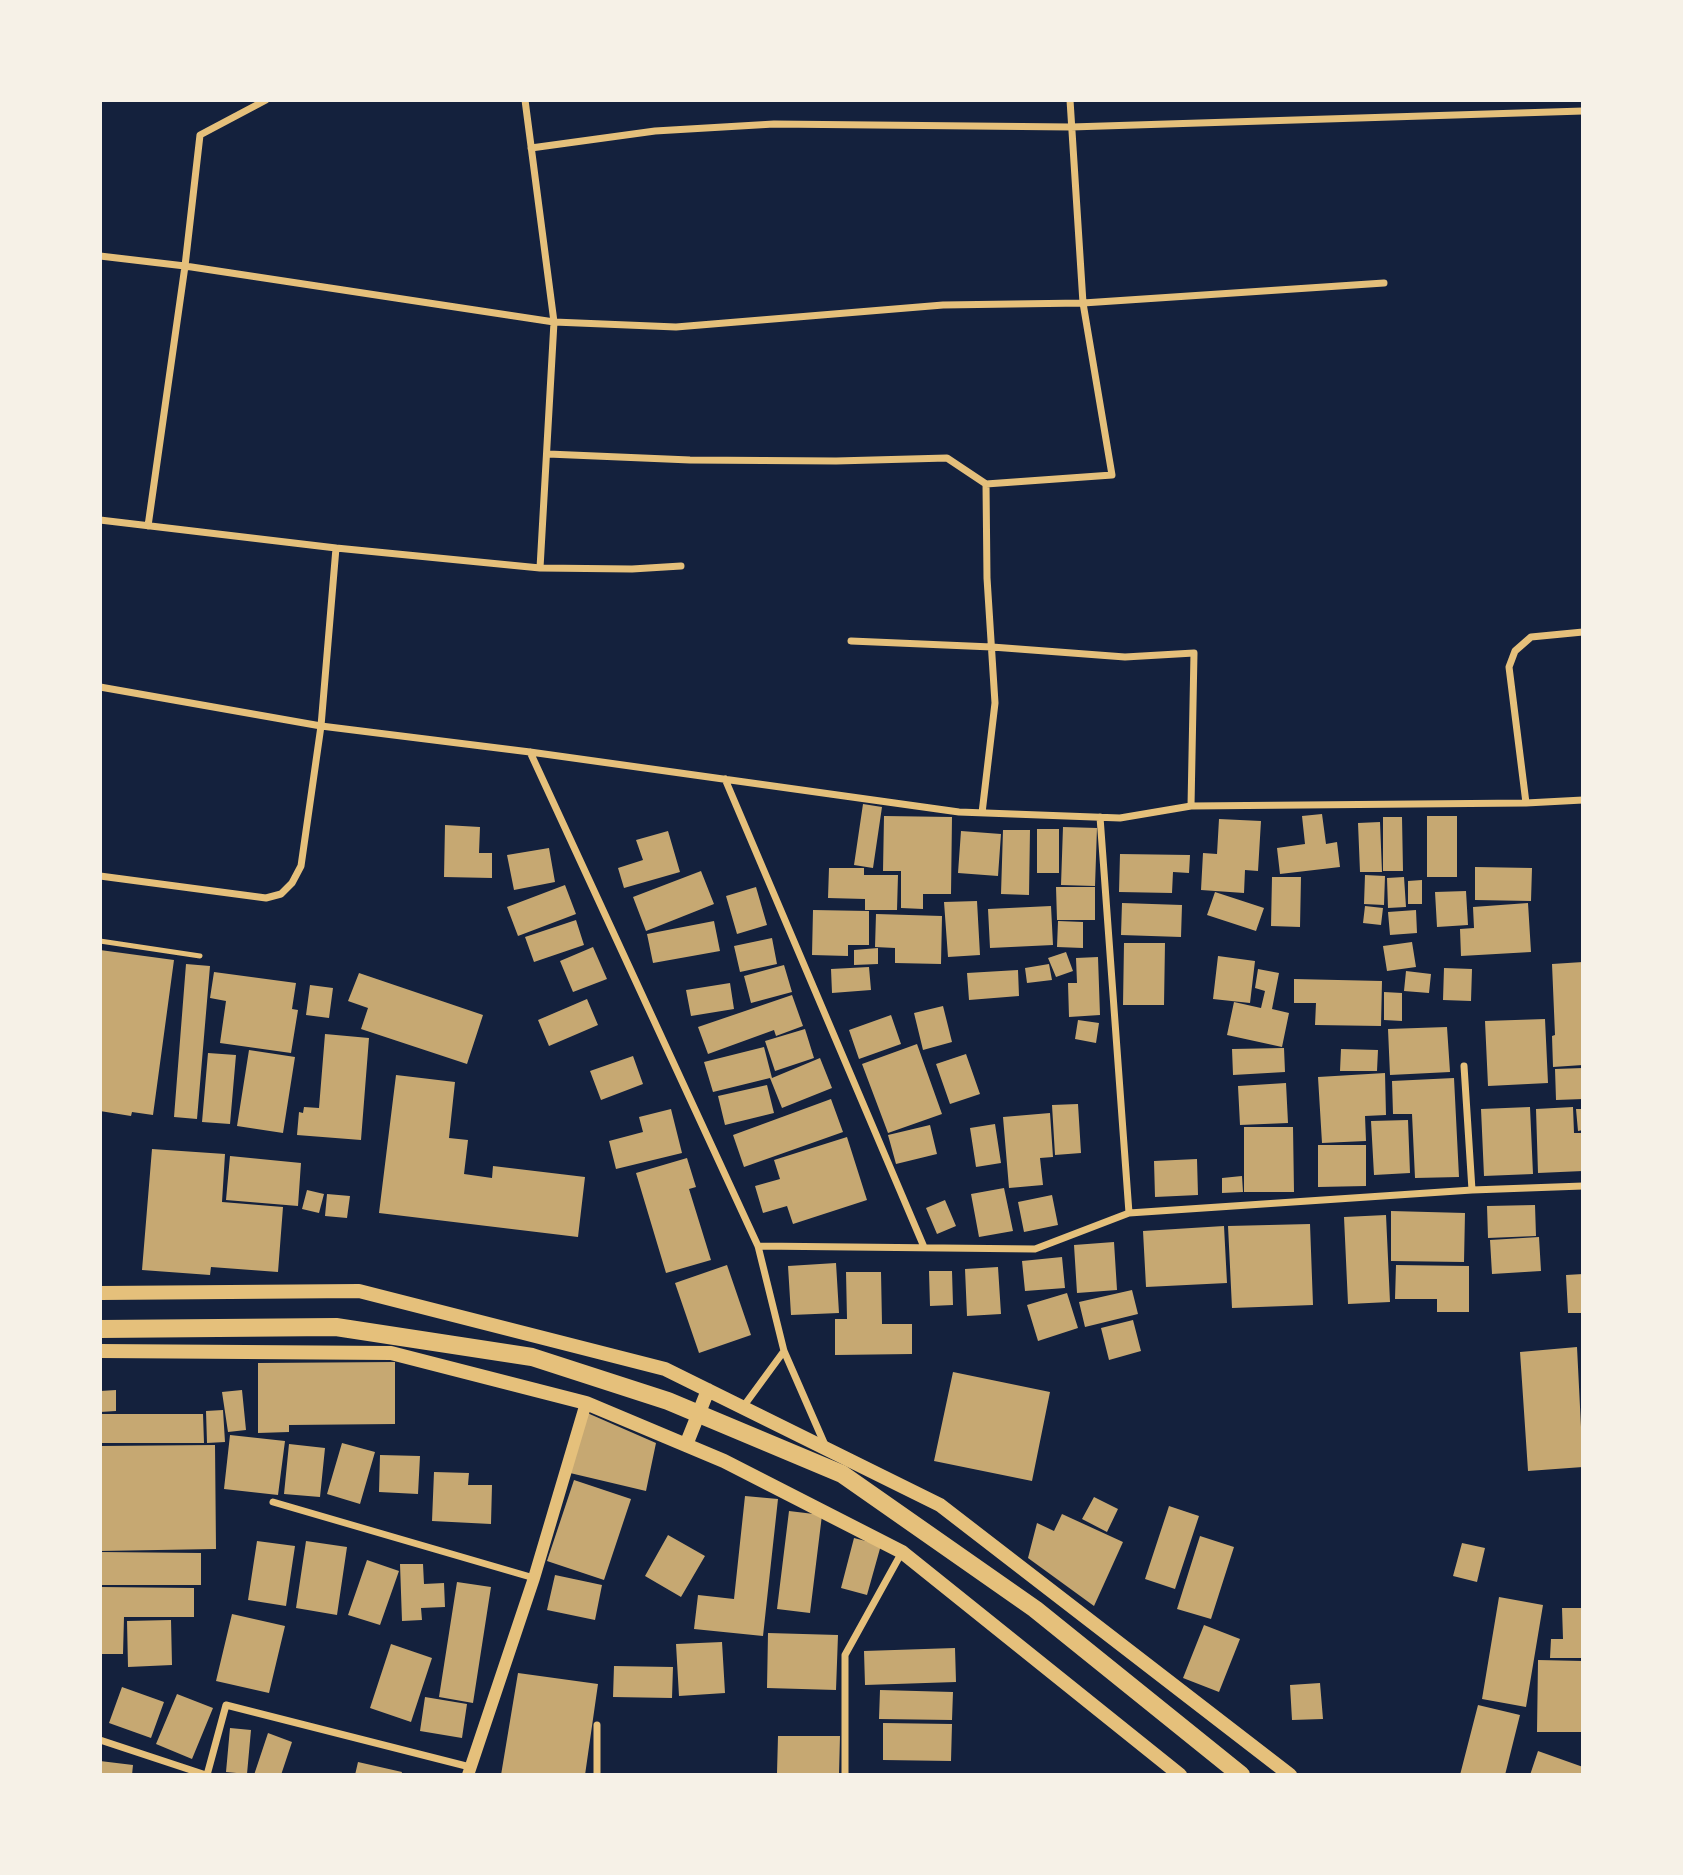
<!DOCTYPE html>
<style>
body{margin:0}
#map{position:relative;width:1683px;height:1875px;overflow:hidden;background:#14213d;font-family:"Space Grotesk",sans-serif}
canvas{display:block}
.frame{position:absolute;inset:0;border:102px solid #f6f1e7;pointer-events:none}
</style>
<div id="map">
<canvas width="1683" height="1875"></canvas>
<div class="frame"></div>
</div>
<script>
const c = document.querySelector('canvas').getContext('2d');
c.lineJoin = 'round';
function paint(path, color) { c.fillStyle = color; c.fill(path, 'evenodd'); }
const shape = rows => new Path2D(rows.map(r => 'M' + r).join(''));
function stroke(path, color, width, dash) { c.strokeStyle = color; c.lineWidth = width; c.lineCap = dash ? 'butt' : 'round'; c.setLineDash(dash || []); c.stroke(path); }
const building = shape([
 [863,804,882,807,873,868,854,865],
 [1322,814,1326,844,1337,842,1340,867,1280,874,1277,848,1305,844,1302,816],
 [884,816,952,817,951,894,923,894,923,909,901,908,901,871,883,871],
 [1427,816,1457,816,1457,877,1427,877],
 [1383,817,1402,817,1403,871,1383,871],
 [1219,819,1261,821,1258,871,1245,870,1244,893,1201,890,1203,853,1217,854],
 [1380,822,1382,872,1360,872,1358,823],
 [445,825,480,827,479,853,492,853,492,878,444,877],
 [1063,827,1097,828,1095,886,1061,885],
 [1037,829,1059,829,1059,873,1037,873],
 [1003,830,1030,830,1029,895,1001,894],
 [668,831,680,872,624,888,618,868,643,860,636,840],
 [961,831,1001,834,998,876,958,873],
 [549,848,555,882,514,890,507,855],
 [1120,854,1190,855,1189,873,1173,872,1172,893,1119,892],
 [1475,867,1532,868,1531,901,1475,900],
 [829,868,864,868,864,875,898,875,897,910,865,910,865,899,828,898],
 [701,871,714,904,646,931,633,897],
 [1365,875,1385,876,1384,905,1364,904],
 [1272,877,1301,877,1300,927,1271,926],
 [1404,877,1406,907,1388,908,1387,878],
 [1422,880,1422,904,1408,904,1408,881],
 [565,885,576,914,518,936,507,907],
 [756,887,767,925,737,934,726,896],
 [1056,887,1095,887,1095,920,1057,920],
 [1466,891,1468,925,1437,927,1435,892],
 [1215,892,1264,908,1256,931,1207,915],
 [977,901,980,955,948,957,944,902],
 [1122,903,1182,905,1181,937,1121,935],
 [1528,903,1531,952,1461,956,1460,929,1474,928,1473,907],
 [1051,906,1053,945,990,948,988,909],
 [1365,906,1383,908,1381,925,1363,923],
 [813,910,869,911,869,945,848,945,848,956,812,955],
 [1416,910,1417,933,1390,935,1388,912],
 [876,914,942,916,941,964,895,963,895,948,875,947],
 [576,920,584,945,534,962,525,937],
 [714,921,720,951,653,963,647,934],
 [1058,921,1083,922,1083,948,1057,947],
 [772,938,777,964,740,972,734,946],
 [1412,942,1416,967,1387,971,1383,946],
 [1124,943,1165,943,1164,1005,1123,1005],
 [593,947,607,979,573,992,560,961],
 [878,948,878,964,854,965,854,950],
 [100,950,174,960,153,1115,132,1112,131,1116,100,1111],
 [1066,952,1073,971,1056,977,1048,958],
 [1218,956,1255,961,1250,1003,1213,999],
 [1098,957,1100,1015,1069,1017,1068,983,1077,983,1076,958],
 [1583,962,1583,1065,1553,1067,1552,1036,1555,1035,1552,964],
 [186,964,210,966,197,1119,174,1117],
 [1049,964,1052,980,1027,983,1025,968],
 [784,965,792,992,751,1003,744,976],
 [869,967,871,990,832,993,831,969],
 [1444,968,1472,969,1471,1001,1443,1000],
 [1258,969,1279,973,1272,1009,1289,1013,1282,1047,1227,1035,1234,1002,1261,1008,1265,991,1255,988],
 [1018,970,1019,996,969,1000,967,973],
 [1406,971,1431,974,1429,993,1404,991],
 [214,972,296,983,292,1009,298,1010,291,1053,220,1043,226,1001,210,998],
 [359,973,483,1015,467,1064,361,1029,368,1008,348,1001],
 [1294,979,1382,981,1381,1026,1315,1025,1316,1003,1294,1003],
 [730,983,734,1009,691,1016,686,990],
 [310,985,333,988,329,1018,306,1015],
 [1384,992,1402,993,1402,1021,1384,1020],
 [792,995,803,1026,776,1036,774,1030,708,1054,698,1027],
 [587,999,598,1025,549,1046,538,1020],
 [943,1006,952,1042,923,1050,914,1013],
 [891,1015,901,1044,859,1059,849,1030],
 [1545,1019,1548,1083,1488,1086,1485,1021],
 [1078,1020,1099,1023,1096,1043,1075,1039],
 [1447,1027,1450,1072,1390,1075,1388,1029],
 [805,1029,814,1058,775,1071,765,1041],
 [325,1034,369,1038,361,1140,297,1135,299,1112,303,1113,304,1107,319,1108],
 [917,1044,942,1114,888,1133,862,1064],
 [764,1047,772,1078,820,1058,832,1088,782,1108,770,1078,713,1092,704,1062],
 [1284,1048,1285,1072,1233,1075,1232,1049],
 [1341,1049,1378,1050,1377,1071,1340,1071],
 [249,1050,295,1057,283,1133,237,1126],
 [208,1053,236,1055,230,1124,202,1122],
 [966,1054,980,1094,950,1104,936,1064],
 [633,1056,643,1084,601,1100,590,1071],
 [1583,1068,1583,1099,1556,1100,1555,1069],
 [1385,1073,1386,1115,1365,1116,1366,1141,1322,1143,1318,1077],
 [396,1075,455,1082,449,1138,468,1140,464,1174,492,1178,493,1166,585,1177,578,1237,379,1213],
 [1454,1078,1459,1177,1415,1178,1412,1114,1393,1114,1392,1081],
 [1286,1083,1288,1123,1240,1125,1238,1086],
 [767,1085,774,1113,725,1125,718,1096],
 [831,1099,843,1132,744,1167,733,1135],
 [1078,1104,1081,1153,1055,1155,1052,1105],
 [1530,1107,1533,1174,1484,1176,1481,1109],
 [1573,1107,1574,1133,1583,1133,1583,1171,1538,1173,1536,1109],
 [671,1109,682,1153,616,1169,609,1141,643,1132,639,1117],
 [1576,1109,1583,1109,1583,1130,1578,1131],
 [1050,1113,1053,1157,1040,1158,1043,1185,1009,1188,1003,1117],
 [1408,1120,1410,1173,1374,1175,1371,1121],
 [995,1124,1001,1163,976,1167,970,1128],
 [930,1125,937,1154,896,1164,888,1135],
 [1244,1127,1293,1127,1294,1192,1244,1192],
 [847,1137,867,1200,793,1224,787,1206,763,1213,755,1186,780,1179,774,1160],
 [1318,1145,1366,1145,1366,1186,1318,1187],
 [152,1149,225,1154,222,1202,283,1207,278,1272,211,1267,210,1275,142,1270],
 [230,1156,301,1163,298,1206,226,1200],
 [687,1158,696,1187,689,1189,711,1260,666,1273,636,1173],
 [1197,1159,1198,1195,1155,1197,1154,1161],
 [1242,1176,1243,1192,1222,1193,1222,1178],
 [1004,1188,1013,1231,979,1237,971,1194],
 [307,1190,324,1194,319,1213,302,1209],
 [327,1194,350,1196,347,1218,325,1216],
 [1052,1195,1058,1225,1024,1232,1018,1202],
 [945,1200,956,1226,937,1234,926,1208],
 [1535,1205,1536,1236,1488,1238,1487,1206],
 [1391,1211,1465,1213,1464,1262,1391,1261],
 [1386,1215,1390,1302,1348,1304,1344,1217],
 [1310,1224,1313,1305,1232,1308,1228,1226],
 [1224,1226,1227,1283,1146,1287,1143,1231],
 [1539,1237,1541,1271,1492,1274,1490,1240],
 [1114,1242,1117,1290,1077,1293,1074,1245],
 [1062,1257,1065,1288,1025,1291,1022,1261],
 [836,1263,839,1313,791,1315,788,1266],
 [727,1265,751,1335,699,1353,675,1283],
 [1396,1265,1469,1266,1469,1312,1437,1312,1437,1299,1395,1299],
 [998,1267,1001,1314,967,1316,965,1269],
 [929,1271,952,1271,953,1305,930,1306],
 [846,1272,881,1272,882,1324,912,1324,912,1354,835,1355,835,1319,847,1319],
 [1583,1274,1583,1313,1568,1313,1566,1275],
 [1132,1290,1138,1314,1085,1327,1079,1302],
 [1067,1293,1078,1328,1038,1341,1027,1305],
 [1133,1320,1141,1351,1109,1360,1101,1328],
 [1577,1347,1583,1467,1528,1471,1520,1352],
 [395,1362,395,1424,289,1425,289,1432,258,1433,258,1363],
 [953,1372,1050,1392,1032,1481,934,1461],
 [116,1390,116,1411,100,1412,100,1391],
 [242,1390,246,1430,228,1432,222,1392],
 [223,1410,225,1442,207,1443,206,1411],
 [585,1412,656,1443,646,1491,570,1473],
 [100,1414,203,1414,204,1443,100,1443],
 [230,1435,285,1441,278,1495,224,1489],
 [342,1443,375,1452,360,1504,327,1494],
 [289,1444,325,1448,320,1497,284,1494],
 [215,1445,216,1549,100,1551,100,1446],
 [380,1455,420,1456,418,1494,379,1492],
 [434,1472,469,1473,468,1485,492,1485,491,1524,432,1521],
 [574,1480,631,1499,604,1580,547,1561],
 [745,1496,778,1499,763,1636,694,1629,698,1595,734,1599],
 [1094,1497,1118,1509,1107,1532,1082,1519],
 [1169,1506,1199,1516,1175,1589,1145,1579],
 [789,1511,822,1515,810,1613,777,1609],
 [1062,1514,1123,1542,1094,1606,1028,1558,1037,1523,1054,1531],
 [668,1535,705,1556,681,1597,645,1576],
 [1200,1536,1234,1547,1211,1619,1177,1609],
 [854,1538,881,1545,867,1595,841,1588],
 [257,1541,295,1546,286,1606,248,1600],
 [306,1541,347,1547,337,1615,296,1608],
 [1462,1543,1485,1548,1477,1582,1453,1576],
 [100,1552,201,1553,201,1585,100,1585],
 [367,1560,399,1571,380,1625,348,1615],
 [400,1564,423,1564,424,1584,444,1583,445,1607,421,1608,422,1620,402,1621],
 [555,1575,602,1585,595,1620,547,1610],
 [457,1582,491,1587,473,1703,439,1697],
 [100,1587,194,1588,194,1617,124,1617,123,1654,100,1654],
 [1499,1597,1543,1605,1526,1707,1482,1699],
 [1562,1608,1583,1608,1583,1658,1550,1658,1551,1639,1563,1639],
 [232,1614,285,1626,269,1693,216,1681],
 [171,1620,172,1665,128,1667,127,1621],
 [1204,1625,1240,1639,1219,1692,1183,1678],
 [768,1633,838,1635,836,1690,767,1688],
 [722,1642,725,1693,679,1696,676,1644],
 [391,1644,432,1658,411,1722,370,1708],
 [955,1648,956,1682,865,1685,864,1651],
 [1538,1660,1583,1661,1583,1732,1537,1732],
 [614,1666,673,1667,672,1698,613,1697],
 [518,1673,598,1684,585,1775,501,1775],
 [1320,1683,1323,1719,1292,1720,1290,1685],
 [122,1687,164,1702,151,1738,109,1723],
 [880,1690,953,1692,952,1720,879,1719],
 [177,1694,213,1708,192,1759,156,1744],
 [425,1697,467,1704,462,1738,420,1731],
 [1478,1705,1520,1715,1505,1775,1460,1775],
 [883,1723,952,1724,951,1761,883,1760],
 [230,1728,251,1730,247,1774,226,1772],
 [268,1733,292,1742,281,1775,254,1775],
 [778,1736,840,1736,839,1774,777,1773],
 [1538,1751,1583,1767,1583,1775,1530,1775],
 [100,1761,133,1765,132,1775,100,1775],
 [358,1762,402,1772,401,1775,355,1775]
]);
const service = shape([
 [100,941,200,956]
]);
const minor = shape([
 [525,100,554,322,676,327,943,305,1083,303,1384,283],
 [531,148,655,131,774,124,1071,127,1583,111],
 [100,256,185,266,554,322,540,568,336,548,321,726,301,866,292,883,281,894,266,898,100,876],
 [548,454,690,460,836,461,947,458,986,484],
 [100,520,336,548],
 [148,526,185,266,200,135,266,100],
 [540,568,632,569,681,566],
 [851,641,992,647,1125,657,1194,653,1191,806],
 [100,687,321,726,530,752,959,812,1120,818,1191,806,1526,803,1583,800],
 [530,752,758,1246,784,1351,825,1445],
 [725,779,924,1247],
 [1526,803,1509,667,1515,651,1531,637,1583,632],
 [982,813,995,703,987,578,986,484,1112,475,1083,303,1070,100],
 [1100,817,1129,1213],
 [1464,1066,1472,1190],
 [758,1246,1035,1249,1129,1213,1472,1190,1583,1186],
 [743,1407,784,1351],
 [273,1502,534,1578],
 [597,1725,597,1775],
 [100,1740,206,1775],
 [207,1775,226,1705,470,1767],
 [845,1775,845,1655,902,1552]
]);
const tertiary = shape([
 [468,1775,534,1578,586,1403]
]);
const secondary = shape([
 [100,1293,359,1291,665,1369,940,1505,1290,1775],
 [100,1351,391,1353,586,1403,724,1461,902,1552,1180,1775],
 [686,1445,708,1390]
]);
const primary = shape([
 [100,1329,336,1327,532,1357,668,1401,842,1474,1035,1609,1241,1775]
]);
paint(building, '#c6a872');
stroke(service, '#e5c07b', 5);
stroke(minor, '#e5c07b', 7);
stroke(tertiary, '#e5c07b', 12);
stroke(secondary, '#e5c07b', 14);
stroke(primary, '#e5c07b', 18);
</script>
